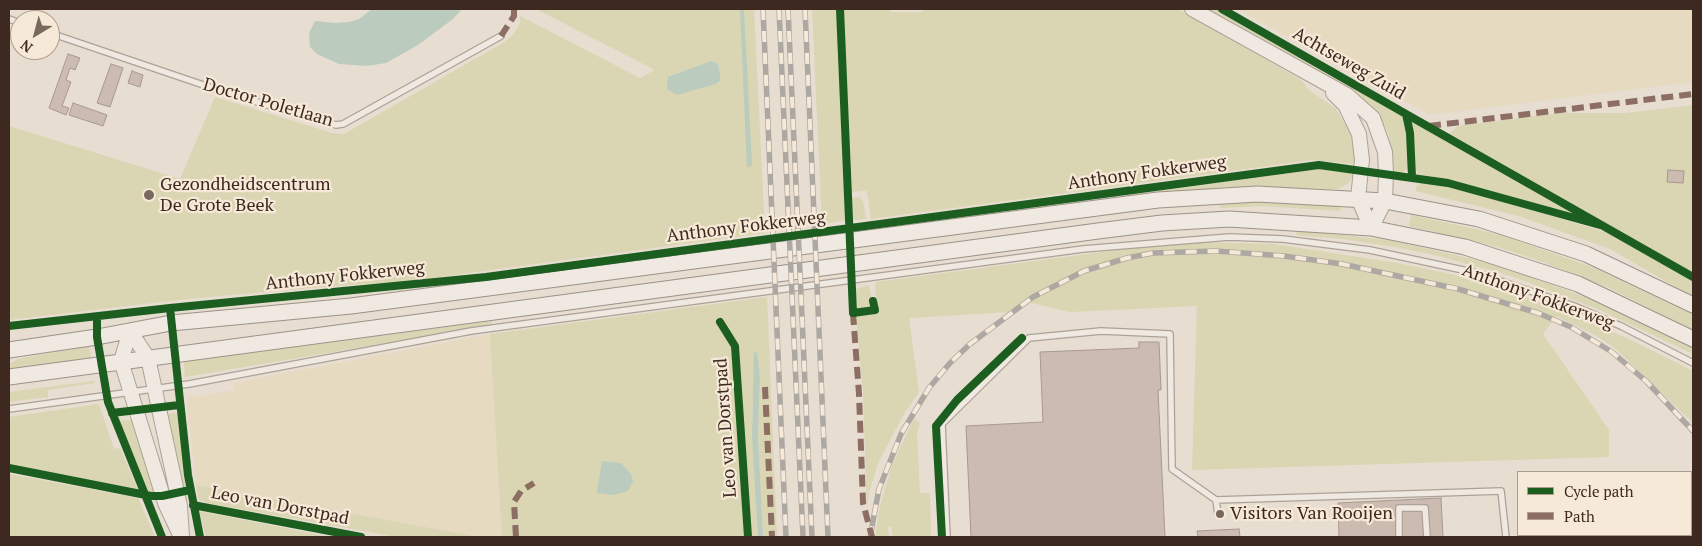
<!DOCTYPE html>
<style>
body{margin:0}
#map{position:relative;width:1702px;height:546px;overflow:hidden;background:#e7ddd0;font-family:"PT Serif",serif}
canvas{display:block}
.frame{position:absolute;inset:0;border:10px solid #3d2920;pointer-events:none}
.legend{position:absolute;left:1517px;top:471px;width:175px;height:65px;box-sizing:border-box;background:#f7e9d7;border:1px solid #ad9c8e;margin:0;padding:6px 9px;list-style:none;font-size:15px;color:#3d2920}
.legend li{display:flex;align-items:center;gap:10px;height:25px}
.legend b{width:25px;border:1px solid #ad9c8e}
.north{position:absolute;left:10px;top:10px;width:50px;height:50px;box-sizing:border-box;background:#f7e9d7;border:1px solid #ad9c8e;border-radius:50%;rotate:217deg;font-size:14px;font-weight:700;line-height:20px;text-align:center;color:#3d2920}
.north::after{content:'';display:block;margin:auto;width:18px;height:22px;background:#78685e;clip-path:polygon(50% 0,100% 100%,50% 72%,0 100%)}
</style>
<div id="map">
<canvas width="1702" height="546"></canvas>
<div class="frame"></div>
<ul class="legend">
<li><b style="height:6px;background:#1b5e20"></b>Cycle path</li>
<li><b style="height:6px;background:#8d6e63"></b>Path</li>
</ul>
<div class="north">N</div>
</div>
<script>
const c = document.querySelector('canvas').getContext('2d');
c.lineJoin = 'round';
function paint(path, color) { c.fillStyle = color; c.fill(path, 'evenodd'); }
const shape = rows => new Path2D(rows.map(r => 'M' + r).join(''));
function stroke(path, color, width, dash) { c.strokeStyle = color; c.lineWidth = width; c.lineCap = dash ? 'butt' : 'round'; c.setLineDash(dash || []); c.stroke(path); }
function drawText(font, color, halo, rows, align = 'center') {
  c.font = font + ' "PT Serif",serif'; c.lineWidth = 4.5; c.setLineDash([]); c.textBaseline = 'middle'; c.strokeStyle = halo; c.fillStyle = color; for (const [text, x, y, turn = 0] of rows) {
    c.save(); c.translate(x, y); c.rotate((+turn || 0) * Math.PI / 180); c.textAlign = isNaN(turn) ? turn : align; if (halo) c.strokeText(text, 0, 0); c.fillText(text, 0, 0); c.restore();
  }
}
const farmland = shape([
 [1237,9,1693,9,1693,82,1430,115],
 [490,334,502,537,479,537,196,485,187,398,234,390,234,383]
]);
const green = shape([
 [536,9,754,9,765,233,402,282,332,286,177,300,9,320,9,126,180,179,215,97,332,133,344,134,503,43,513,35,520,23,520,16,640,78,655,70],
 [711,61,718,64,720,74,720,81,716,84,704,87,668,77],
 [812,9,837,9,846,220,822,224],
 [843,9,890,9,891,12,921,12,926,9,1177,9,1300,79,1310,91,1335,108,1352,134,1356,164,1313,160,871,219,867,190,852,192],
 [1205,9,1218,9,1400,114,1405,120,1408,138,1409,165,1406,170,1401,173,1392,172,1391,147,1388,132,1380,117,1368,104],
 [1693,105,1693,273,1449,134,1458,126,1520,118,1561,113,1626,113],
 [1415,122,1576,214,1576,215,1454,181,1418,174,1416,170,1412,123],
 [1322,169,1354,174,1349,183,1337,189,1229,187,1126,198,1125,195],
 [1422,183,1447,186,1606,232,1693,281,1693,297,1610,249,1519,216,1415,191,1417,185],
 [859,197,863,201,866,219,856,220,853,219,852,198],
 [1247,202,1287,202,1341,205,1340,211,1263,206,1220,208,1219,203],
 [1411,215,1498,234,1592,267,1693,315,1693,330,1609,288,1540,261,1501,248,1409,226],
 [1297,230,1389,240,1494,264,1596,301,1693,348,1693,354,1602,311,1514,277,1438,256,1395,247,1342,239,1296,235],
 [1195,242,1274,244,1397,263,1455,275,1532,299,1627,338,1693,371,1693,423,1615,348,1595,335,1556,316,1543,334,1609,430,1609,457,1192,470,1197,306,1070,312,1027,302,1011,312,909,318,919,392,904,414,879,461,869,492,867,509,863,394,857,324,850,324,850,316,878,312,875,285,876,282,1141,247],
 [869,285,872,301,870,309,857,310,856,289],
 [767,297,777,537,763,537,758,434,760,377,757,352,754,353,755,378,752,412,758,537,751,537,739,345,721,318,716,319,717,323,732,346,744,537,502,537,490,334],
 [492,321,492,325,185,377,184,362],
 [89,346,91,358,9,369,9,364,18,359],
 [94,381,94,383,48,390,48,397,9,402,9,392],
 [99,404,114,449,120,448,138,490,9,465,9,417],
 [177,413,188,485,181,488,165,414],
 [914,419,920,423,917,434,920,493,930,493,931,537,893,537,891,527,888,527,889,537,875,537,880,506,892,465],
 [133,420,157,494,147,490,118,421],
 [9,474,138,498,155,537,9,537],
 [196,485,479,537,397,537,212,504,199,500],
 [199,511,330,537,206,537]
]);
const water = shape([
 [372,9,462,9,453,19,418,45,386,63,367,66,339,64,317,54,310,47,309,33,315,21,335,23,349,22,359,19],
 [740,9,744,9,752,166,747,167],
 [711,61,718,64,720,74,720,81,716,84,677,95,667,89,668,77],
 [757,352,760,377,758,434,763,537,758,537,752,435,754,353],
 [602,461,621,463,631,474,633,481,628,491,613,495,597,493]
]);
const building = shape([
 [68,54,80,58,75,70,70,68,66,80,71,82,62,106,69,108,66,115,49,108,68,54],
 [111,64,123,68,110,107,97,103,111,64],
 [132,71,143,75,140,87,128,83,132,71],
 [73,103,107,115,103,126,69,115,73,103],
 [1668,170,1684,171,1683,183,1667,182,1668,170],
 [1139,342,1159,342,1161,390,1158,390,1165,537,971,537,966,426,1043,422,1040,352,1139,348,1139,342],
 [1441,498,1443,537,1339,537,1338,503,1441,498],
 [1239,529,1240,537,1198,537,1197,531,1239,529]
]);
const service = shape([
 [9,19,20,23],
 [50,33,230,94,336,125,343,124,501,36],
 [9,409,189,384,471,331,1083,249,1229,237,1283,239,1370,250,1477,273,1574,306,1621,326,1693,363],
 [1218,514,1216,500,1501,491,1506,537],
 [947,537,942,424,1029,338,1101,331,1170,334,1172,469,1216,500],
 [1399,537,1399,508,1425,508,1427,537]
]);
const tertiary = shape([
 [1192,9,1347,95,1373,118,1385,152,1386,174,1385,201,1371,228],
 [1333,93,1345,105,1359,134,1362,160,1358,198,1371,228],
 [181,537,165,503,121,361,130,331,148,358,180,506,182,537]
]);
const secondary = shape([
 [9,350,97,337,171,323,351,306,1158,200,1257,194,1385,201,1479,219,1586,254,1693,305],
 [9,377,1098,231,1162,223,1229,219,1371,228,1465,247,1578,284,1693,339]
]);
const rail = shape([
 [763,9,786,537],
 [779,9,803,537],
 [788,9,812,537],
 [805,9,828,537],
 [870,537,879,489,901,434,929,388,950,363,970,344,1033,297,1084,271,1127,258,1153,253,1216,251,1284,256,1342,264,1458,289,1538,313,1571,327,1612,352,1647,382,1693,431]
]);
const quiet = shape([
 [501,36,514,16,514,9],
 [1429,126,1693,94],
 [853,313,859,394,863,503,872,537],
 [765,387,772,537],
 [516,537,514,502,521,491,534,483]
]);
const cycleway = shape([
 [840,9,853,313,875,310,873,301],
 [1222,9,1406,114,1410,133,1412,177],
 [1406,114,1693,277],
 [170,308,188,475,200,537],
 [97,317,97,337,108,402,162,537],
 [720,322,735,346,748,537],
 [9,326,170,308,486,277,1319,165,1448,183,1600,225],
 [112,413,179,405],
 [9,468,151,496,162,496,190,490],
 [193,505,361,537],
 [942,537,936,426,957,400,1022,338]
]);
const markers = [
 [149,195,6,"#78685e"],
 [1220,514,5,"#78685e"]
];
const streetNames = [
 ["Achtseweg Zuid",1349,64,30],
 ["Doctor Poletlaan",268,103,16],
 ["Anthony Fokkerweg",1147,173,-8],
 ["Anthony Fokkerweg",746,227,-7],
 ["Anthony Fokkerweg",345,276,-6],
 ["Anthony Fokkerweg",1538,297,20],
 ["Leo van Dorstpad",726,428,-94],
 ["Leo van Dorstpad",280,506,11]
];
const poiNames = [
 ["Gezondheidscentrum",160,185],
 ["De Grote Beek",160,206],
 ["Visitors Van Rooijen",1230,514]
];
paint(farmland, '#e6dac1');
paint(green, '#dad5b2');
paint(water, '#bbccbf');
paint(building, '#cbbbb1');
stroke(building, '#a8988f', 1);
stroke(service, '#ada298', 8);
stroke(tertiary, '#ada298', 16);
stroke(secondary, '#9c9288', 17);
stroke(service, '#efe9e2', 5.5);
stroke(tertiary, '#efe9e2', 14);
stroke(secondary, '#efe9e2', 15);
stroke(rail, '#aea8a2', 5.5);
stroke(rail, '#f7e9d7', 4, [11]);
stroke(quiet, '#8d6e63', 6, [12, 6]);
stroke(cycleway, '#1b5e20', 8);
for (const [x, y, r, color] of markers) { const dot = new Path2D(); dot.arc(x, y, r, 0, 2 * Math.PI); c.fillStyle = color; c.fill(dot); stroke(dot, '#f7e9d7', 2); }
drawText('18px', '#3d2920', '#f7e9d7', streetNames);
drawText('18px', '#3d2920', '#f7e9d7', poiNames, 'left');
</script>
